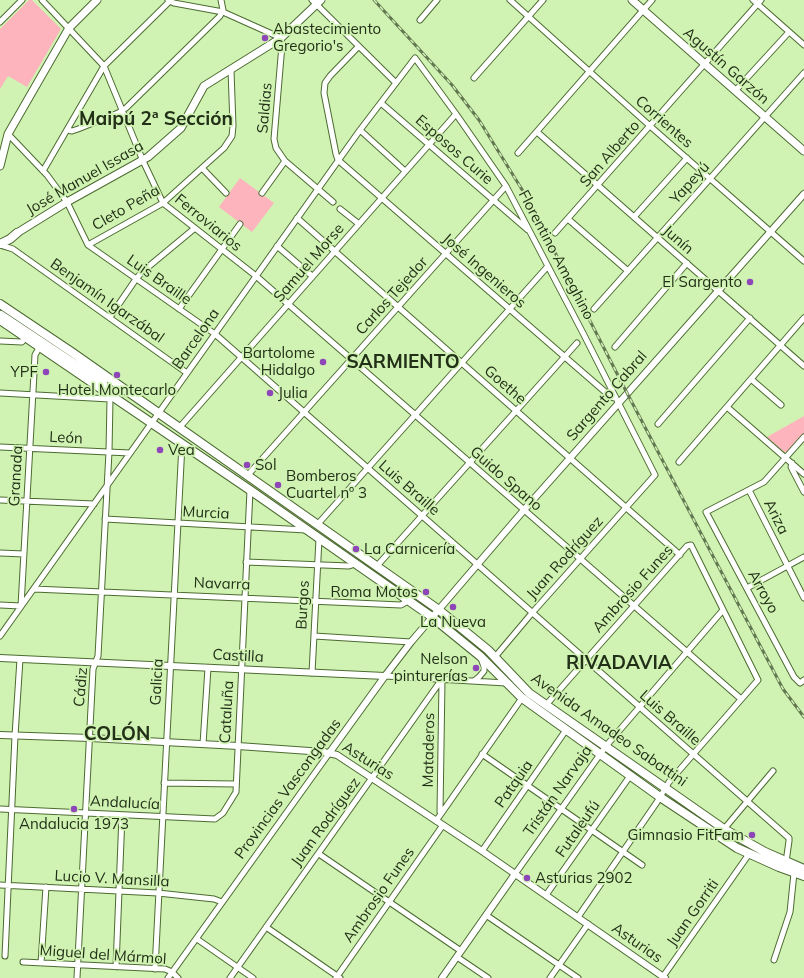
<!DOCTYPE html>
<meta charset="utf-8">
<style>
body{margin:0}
canvas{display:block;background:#d0f3b3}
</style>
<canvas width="804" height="978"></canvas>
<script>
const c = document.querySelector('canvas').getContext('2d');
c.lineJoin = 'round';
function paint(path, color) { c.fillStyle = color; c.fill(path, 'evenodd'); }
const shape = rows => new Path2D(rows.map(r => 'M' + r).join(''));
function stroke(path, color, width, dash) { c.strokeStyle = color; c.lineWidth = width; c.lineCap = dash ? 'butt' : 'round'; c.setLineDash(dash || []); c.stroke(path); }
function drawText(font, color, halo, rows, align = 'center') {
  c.font = font + ' Mulish,sans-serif'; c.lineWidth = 3.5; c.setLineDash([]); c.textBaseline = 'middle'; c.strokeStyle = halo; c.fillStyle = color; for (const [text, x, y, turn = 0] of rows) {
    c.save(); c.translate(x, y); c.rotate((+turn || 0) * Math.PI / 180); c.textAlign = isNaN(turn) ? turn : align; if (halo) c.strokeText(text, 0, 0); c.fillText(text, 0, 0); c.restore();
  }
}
const green = shape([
 [29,0,32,0,61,29,27,87,8,76,0,89,0,29],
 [240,178,274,203,252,232,219,207],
 [804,416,804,433,787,452,784,452,767,437]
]);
const minor = shape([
 [42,0,104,66,143,161,163,203,256,276,741,699],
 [168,0,174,3,223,12,281,38,282,45,274,139,276,148,285,161,333,202],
 [312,0,396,83],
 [510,0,650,126,804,261],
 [753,0,804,45],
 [420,20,437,0],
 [0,22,22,0],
 [358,47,330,76,325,83,324,93,336,154,338,160,611,397,615,398],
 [474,78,543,0],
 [735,91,789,32],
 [381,103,528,230],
 [68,130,72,131,78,129,118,113,126,108,220,16,223,10,221,0],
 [360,130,405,171],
 [537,132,804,366],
 [8,134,47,175,67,202,88,245,215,334,789,838,789,841,786,862],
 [518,153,652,0],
 [202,168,226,193],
 [43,171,104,66,171,0],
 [262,193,285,161],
 [340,209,359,224],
 [634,217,687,158],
 [297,218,680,555],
 [568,219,628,271],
 [555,233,761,0],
 [0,245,13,249,187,373],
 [88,245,163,203,224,148,232,136,233,126,231,70],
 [277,246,312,276],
 [179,309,240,224],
 [594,309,804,73],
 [110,317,136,279,142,272,195,228],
 [0,341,22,342,25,338],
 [615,347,687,263],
 [751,379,781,405],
 [0,393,110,399,112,397],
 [727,407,804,474],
 [658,424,750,318],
 [179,428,456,114],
 [804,437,764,482,706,512,794,677,800,683,804,680],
 [0,447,130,453],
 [679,462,804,318],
 [792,463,791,467,804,492],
 [247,476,506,186],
 [749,490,804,598],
 [0,500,94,504],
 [105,519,306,530],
 [317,525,548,266],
 [0,553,24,554],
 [246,562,349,566,355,564],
 [376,567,577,343],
 [747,588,804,557],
 [34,589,401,605,408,601],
 [0,605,21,606,35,355,39,348],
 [0,636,360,130,415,58,456,114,506,186,584,335,655,475,532,613,495,657],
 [314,636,411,642],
 [312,673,319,539],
 [385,676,506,683],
 [474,681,479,677,484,671,484,667,482,661],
 [546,705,687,546,691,545,758,680,669,782,657,802,578,917],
 [203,744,208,668],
 [482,754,642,865],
 [164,783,236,784],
 [0,809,215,819,223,813,236,792,250,490],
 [440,812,442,680],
 [436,821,522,698],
 [724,829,773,771],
 [482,851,566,730],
 [319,854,461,951],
 [515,874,606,746,723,610],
 [0,885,158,893,214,899,222,902],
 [546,895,630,776],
 [486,915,578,978],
 [266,927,340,978],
 [197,939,253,978],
 [5,956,15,736,20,659],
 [457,957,488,978],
 [774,960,790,912,794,873],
 [23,962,165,969,172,972,178,978],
 [41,963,46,887],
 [116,967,122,815],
 [155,969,182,444],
 [77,978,93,669,98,656,109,452,110,399],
 [168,978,330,752],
 [230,978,442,679],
 [336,978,443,825],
 [550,978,588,924],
 [662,978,749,854]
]);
const tertiary = shape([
 [0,658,385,676],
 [0,735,90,738,238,746,324,752,337,755,482,851,665,978],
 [330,752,385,676,411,642,524,510,804,194],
 [442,978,515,874]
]);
const secondary = shape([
 [632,0,804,151],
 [0,166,8,134,69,28,97,0],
 [17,233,67,202,148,157,181,128,204,86,281,38,321,0]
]);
const primary = shape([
 [0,244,10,239,17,233],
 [0,304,73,353,439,610,488,650,529,693,724,829,765,852,804,869],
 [1,315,96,378,103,383,107,391],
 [0,320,250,490,432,617,480,656,522,698,660,797,737,848,779,867,804,876]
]);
const rail = shape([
 [374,0,452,85,479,120,526,196,627,393,783,689,804,717]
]);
const markers = [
 [265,38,4,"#8e45b7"],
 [750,282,4,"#8e45b7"],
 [323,362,4,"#8e45b7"],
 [46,372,4,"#8e45b7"],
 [117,375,4,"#8e45b7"],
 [270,393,4,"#8e45b7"],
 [160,450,4,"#8e45b7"],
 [247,465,4,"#8e45b7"],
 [278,485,4,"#8e45b7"],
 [356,549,4,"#8e45b7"],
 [426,592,4,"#8e45b7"],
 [453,607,4,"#8e45b7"],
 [476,668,4,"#8e45b7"],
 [74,809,4,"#8e45b7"],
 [752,835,4,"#8e45b7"],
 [527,878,4,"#8e45b7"]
];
const poiNames = [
 ["Abastecimiento",273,29],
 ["Gregorio's",273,46],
 ["El Sargento",742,282,"right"],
 ["Bartolome",315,353,"right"],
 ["Hidalgo",315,370,"right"],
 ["YPF",38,372,"right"],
 ["Hotel Montecarlo",117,390,"center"],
 ["Julia",278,393],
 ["Vea",168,450],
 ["Sol",255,465],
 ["Bomberos",286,476],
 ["Cuartel nº 3",286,493],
 ["La Carnicería",364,549],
 ["Roma Motos",418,592,"right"],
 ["La Nueva",453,622,"center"],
 ["Nelson",468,659,"right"],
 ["pinturerías",468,676,"right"],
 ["Andalucia 1973",74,824,"center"],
 ["Gimnasio FitFam",744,835,"right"],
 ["Asturias 2902",535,878]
];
const streetNames = [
 ["Agustín Garzón",726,66,41],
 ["Saldias",265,108,-85],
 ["Corrientes",664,122,41],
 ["Esposos Curie",454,150,41],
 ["San Alberto",610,154,-49],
 ["José Manuel Issasa",85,178,-30],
 ["Yapeyú",690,183,-48],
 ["Cleto Peña",126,208,-30],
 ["Ferroviarios",208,223,39],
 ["Junín",678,240,41],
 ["Florentino Ameghino",556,255,62],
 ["Samuel Morse",309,263,-49],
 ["José Ingenieros",484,271,41],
 ["Luis Braille",159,280,35],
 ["Carlos Tejedor",392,296,-48],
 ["Benjamín Igarzábal",107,301,35],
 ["Barcelona",196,339,-55],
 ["Goethe",505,385,41],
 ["Sargento Cabral",607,396,-49],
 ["León",66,438,3],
 ["Granada",16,476,-87],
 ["Guido Spano",506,479,41],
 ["Luis Braille",409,488,41],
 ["Murcia",206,513,3],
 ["Ariza",776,517,63],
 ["Juan Rodríguez",565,558,-48],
 ["Navarra",222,584,2],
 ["Ambrosio Funes",633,589,-48],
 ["Arroyo",763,592,61],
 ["Burgos",303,605,-87],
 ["Castilla",238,656,3],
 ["Galicia",157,682,-87],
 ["Cádiz",81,687,-85],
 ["Cataluña",227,712,-87],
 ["Luis Braille",670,718,41],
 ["Avenida Amadeo Sabattini",609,730,35],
 ["Mataderos",429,750,-89],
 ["Asturias",368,761,32],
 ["Patquia",514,784,-55],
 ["Provincias Vascongadas",288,789,-54],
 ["Tristán Narvaja",558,791,-55],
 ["Andalucía",125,803,3],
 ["Juan Rodríguez",326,822,-54],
 ["Futaleufú",578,829,-55],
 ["Lucio V. Mansilla",112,879,3],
 ["Ambrosio Funes",379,895,-55],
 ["Juan Gorriti",693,913,-55],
 ["Asturias",637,943,35],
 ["Miguel del Mármol",103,955,4]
];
const districtNames = [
 ["Maipú 2ª Sección",156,119],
 ["SARMIENTO",403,362],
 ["RIVADAVIA",619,663],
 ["COLÓN",117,734]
];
paint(green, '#fdb4bd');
stroke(minor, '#4d6b31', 7);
stroke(tertiary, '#4d6b31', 8);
stroke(secondary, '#4d6b31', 9);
stroke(primary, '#4d6b31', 10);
stroke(minor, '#fff', 5);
stroke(tertiary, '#fff', 6);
stroke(secondary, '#fff', 7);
stroke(primary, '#fff', 8);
stroke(rail, '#637851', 3);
stroke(rail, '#d0f3b3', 1.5, [4.5]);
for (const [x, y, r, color] of markers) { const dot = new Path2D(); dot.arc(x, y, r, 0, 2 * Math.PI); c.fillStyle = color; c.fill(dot); stroke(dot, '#d0f3b3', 1.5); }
drawText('15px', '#233018', '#d0f3b3', poiNames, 'left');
drawText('15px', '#233018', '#d0f3b3', streetNames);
drawText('bold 19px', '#233018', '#d0f3b3', districtNames);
</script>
